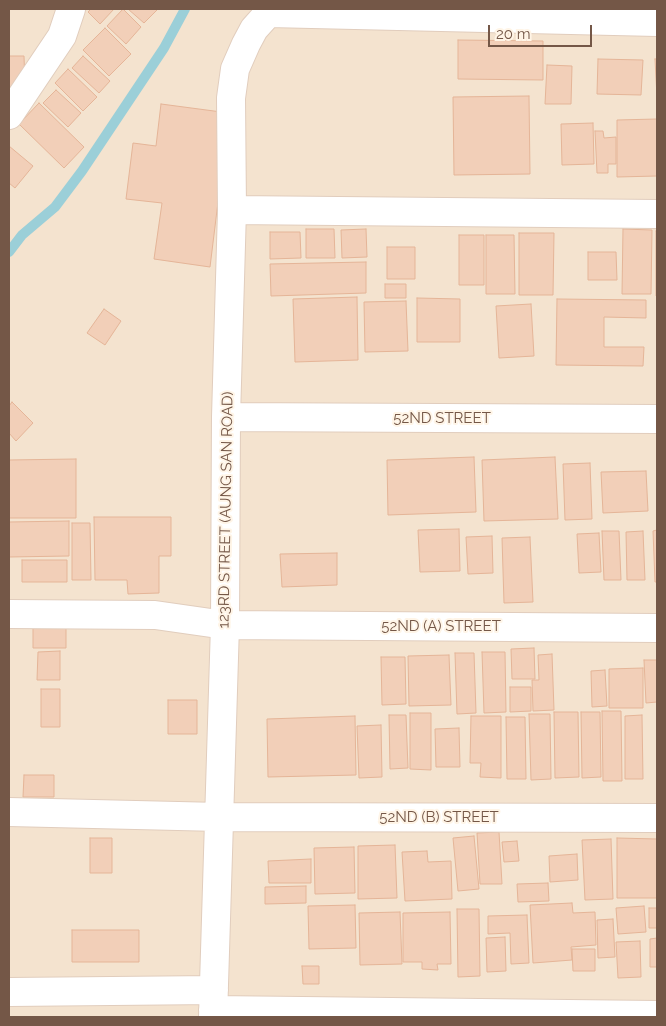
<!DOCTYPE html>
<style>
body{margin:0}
#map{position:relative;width:666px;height:1026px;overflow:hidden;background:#fdf2e1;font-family:Raleway,sans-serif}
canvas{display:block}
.frame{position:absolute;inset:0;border:10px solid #745747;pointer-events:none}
.scale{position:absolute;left:488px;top:25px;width:104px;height:22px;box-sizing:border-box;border:2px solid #745747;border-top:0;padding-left:6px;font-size:15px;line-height:18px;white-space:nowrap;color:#745747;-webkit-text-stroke:4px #fff5e7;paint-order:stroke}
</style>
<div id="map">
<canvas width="666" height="1026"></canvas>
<div class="frame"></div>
<div class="scale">20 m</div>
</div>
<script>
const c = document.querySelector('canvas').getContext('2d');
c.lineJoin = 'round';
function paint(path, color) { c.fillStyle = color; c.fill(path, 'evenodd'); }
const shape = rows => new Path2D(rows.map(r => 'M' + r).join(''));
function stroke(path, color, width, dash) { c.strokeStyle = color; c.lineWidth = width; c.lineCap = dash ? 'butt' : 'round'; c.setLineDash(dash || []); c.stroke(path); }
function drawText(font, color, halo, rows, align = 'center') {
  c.font = font + ' Raleway,sans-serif'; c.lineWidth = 4; c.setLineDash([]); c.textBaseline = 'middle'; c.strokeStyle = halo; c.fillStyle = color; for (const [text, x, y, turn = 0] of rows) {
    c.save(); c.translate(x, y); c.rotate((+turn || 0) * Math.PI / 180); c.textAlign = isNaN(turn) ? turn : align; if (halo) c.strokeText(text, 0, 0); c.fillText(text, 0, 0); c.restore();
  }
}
const residential = shape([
 [9,9,657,9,657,1017,9,1017]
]);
const stream = shape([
 [9,252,22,235,55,207,82,171,164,48,185,9]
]);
const building = shape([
 [91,9,114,9,100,24,88,12,91,9],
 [123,9,141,27,126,44,107,26,123,9],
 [128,9,158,9,144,23,128,9],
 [105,28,131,54,109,76,83,50,105,28],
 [458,40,543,41,543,80,458,79,458,40],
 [9,56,24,56,25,86,9,87,9,56],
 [83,56,110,81,99,93,72,68,83,56],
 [598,59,643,60,641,95,597,94,598,59],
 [655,59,657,59,657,97,655,59],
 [547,65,572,66,571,104,545,104,547,65],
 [68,69,97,97,83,111,55,83,68,69],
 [56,90,81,113,68,127,43,103,56,90],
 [529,96,530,174,454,175,453,97,529,96],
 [39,103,84,147,64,168,19,124,39,103],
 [161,104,229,113,210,267,154,259,162,203,126,199,133,143,156,146,161,104],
 [657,119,657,176,617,177,617,120,657,119],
 [593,123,594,164,562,165,561,124,593,123],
 [595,131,603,131,604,138,616,137,616,164,608,164,608,173,597,173,595,131],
 [9,146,33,166,15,188,9,183,9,146],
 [306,229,334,229,335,258,306,258,306,229],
 [366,229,367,257,342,258,341,230,366,229],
 [623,229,652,230,651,294,622,294,623,229],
 [656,231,657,231,657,296,656,296,656,231],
 [270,232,300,232,301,258,270,259,270,232],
 [519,233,554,233,553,295,519,295,519,233],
 [459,235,484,235,484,285,459,285,459,235],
 [486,235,514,235,515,294,486,294,486,235],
 [387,247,415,247,415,279,387,279,387,247],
 [588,252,616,252,617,280,588,280,588,252],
 [366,262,366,293,271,296,270,264,366,262],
 [385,284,406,284,406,298,385,298,385,284],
 [357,297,358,360,295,362,293,299,357,297],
 [417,298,460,299,460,342,417,342,417,298],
 [557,299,646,300,646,318,604,317,604,347,644,347,643,366,556,365,557,299],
 [406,301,408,351,365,352,364,302,406,301],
 [531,304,534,356,499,358,496,306,531,304],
 [104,309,121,321,105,345,87,333,104,309],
 [12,402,33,423,16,441,9,433,9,406,12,402],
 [474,457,476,512,388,515,387,460,474,457],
 [555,457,558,519,484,521,482,460,555,457],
 [76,459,76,518,9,518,9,460,76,459],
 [590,463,592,519,565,520,563,464,590,463],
 [646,471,648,511,603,513,601,472,646,471],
 [94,517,171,517,171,556,159,556,159,593,128,594,127,580,95,580,94,517],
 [69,521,69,556,9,557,9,522,69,521],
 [72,523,90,523,91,580,72,580,72,523],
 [459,529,460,571,420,572,418,530,459,529],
 [657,530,657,582,655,582,653,531,657,530],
 [602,531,619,531,621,580,604,580,602,531],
 [643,531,645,580,627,580,626,532,643,531],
 [599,533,601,572,579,573,577,534,599,533],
 [492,536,493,573,468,574,466,537,492,536],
 [530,537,533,602,504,603,502,538,530,537],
 [337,553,337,585,282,587,280,554,337,553],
 [22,560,67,560,67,582,22,582,22,560],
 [33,624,66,624,66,648,33,648,33,624],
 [534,648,535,679,512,679,511,649,534,648],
 [60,651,60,680,37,680,38,652,60,651],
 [482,652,505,652,506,712,484,713,482,652],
 [455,653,474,653,476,713,457,714,455,653],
 [552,654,554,710,533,711,532,680,539,680,538,655,552,654],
 [449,655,451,705,409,706,408,656,449,655],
 [381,657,405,657,406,704,382,705,381,657],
 [644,660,657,660,657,702,646,703,644,660],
 [643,668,643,708,609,708,609,669,643,668],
 [605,670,607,706,592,707,591,671,605,670],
 [510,687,531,687,531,711,510,712,510,687],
 [41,689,60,689,60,727,41,727,41,689],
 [168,700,197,700,197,734,168,734,168,700],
 [602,711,621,711,622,781,603,781,602,711],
 [554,712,578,712,579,777,555,778,554,712],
 [581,712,600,712,601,777,582,778,581,712],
 [410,713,431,713,431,770,410,769,410,713],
 [529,714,550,714,551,779,531,780,529,714],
 [389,715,406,715,408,768,390,769,389,715],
 [642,715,643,779,625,779,625,716,642,715],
 [355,716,356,775,268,777,267,719,355,716],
 [471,716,501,716,501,778,480,777,481,763,470,763,471,716],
 [506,717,525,717,526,779,507,779,506,717],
 [381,725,382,777,359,778,357,726,381,725],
 [459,728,460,767,436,767,435,729,459,728],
 [24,775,54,775,54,797,23,797,24,775],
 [499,832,502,884,480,884,477,833,499,832],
 [474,836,479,889,458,891,453,838,474,836],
 [90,838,112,838,112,873,90,873,90,838],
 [617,838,657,839,657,898,617,898,617,838],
 [611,839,613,899,585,900,582,840,611,839],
 [517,841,519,861,504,862,502,842,517,841],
 [395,845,397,898,358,899,358,846,395,845],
 [354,847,355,893,315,894,314,848,354,847],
 [427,851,428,862,451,861,452,899,405,901,402,852,427,851],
 [577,854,578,880,550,882,549,856,577,854],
 [311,859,311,883,269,883,268,861,311,859],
 [548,883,549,901,518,902,517,884,548,883],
 [306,886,306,903,265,904,265,887,306,886],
 [572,903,573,913,595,912,596,945,571,947,572,960,533,963,530,905,572,903],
 [355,905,356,948,309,949,308,906,355,905],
 [644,906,646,932,618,934,616,908,644,906],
 [649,908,657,908,657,928,649,928,649,908],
 [457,909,479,909,480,976,458,977,457,909],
 [400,912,402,964,360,965,359,913,400,912],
 [450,912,451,964,437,964,438,970,422,969,422,962,403,962,403,913,450,912],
 [527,915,529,963,511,964,510,933,488,934,488,916,527,915],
 [613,919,615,957,598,958,597,920,613,919],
 [72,930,139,930,139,962,72,962,72,930],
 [505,937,506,971,487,972,486,938,505,937],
 [657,938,657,967,650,967,650,939,657,938],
 [640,941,641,977,618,978,616,942,640,941],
 [572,949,595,949,595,971,573,971,572,949],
 [302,966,319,966,319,984,303,984,302,966]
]);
const street = shape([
 [269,13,657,22],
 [9,115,62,36,71,9],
 [232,210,657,214],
 [226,417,657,419],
 [9,614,155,615,225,625,657,628],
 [9,812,220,817,657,818],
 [9,992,214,990],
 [213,1010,657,1015],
 [213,1017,225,625,226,417,232,210,231,98,235,69,246,44,254,29,272,9]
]);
const streetNames = [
 ["52ND STREET",442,418],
 ["123RD STREET (AUNG SAN ROAD)",226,510,-89],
 ["52ND (A) STREET",441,626],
 ["52ND (B) STREET",439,817]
];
paint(residential, '#f4e3cf');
stroke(stream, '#9bcfd8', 10);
paint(building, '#f2cfb8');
stroke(building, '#e5b598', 1);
stroke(street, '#e1cdbd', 30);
stroke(street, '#fff', 28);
drawText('15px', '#745747', '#fff5e7', streetNames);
</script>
